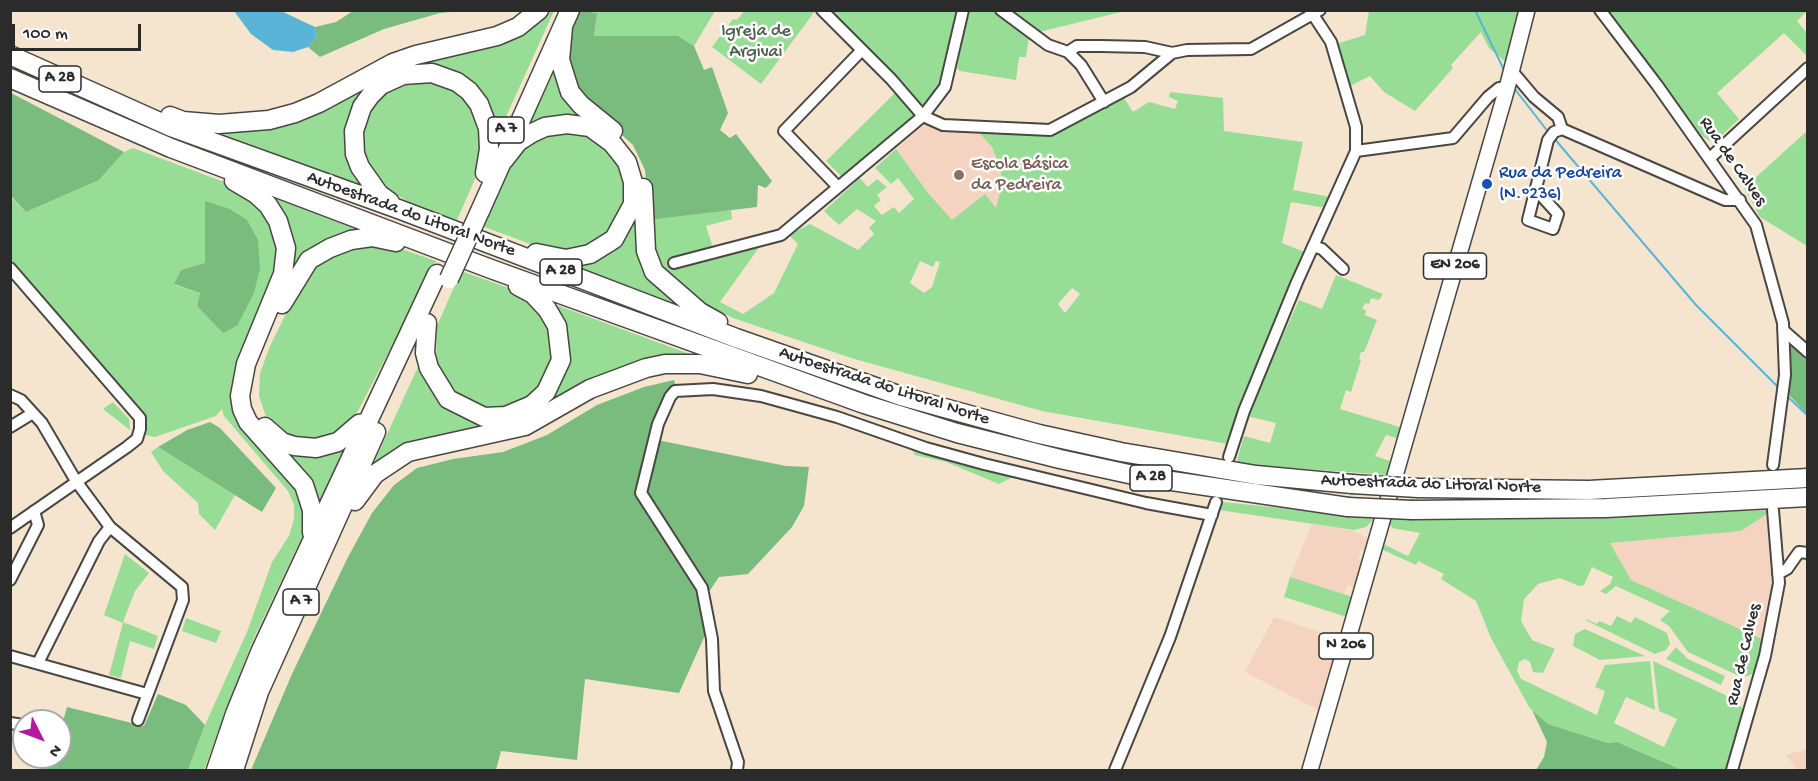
<!DOCTYPE html>
<meta charset="utf-8">
<style>
body{margin:0}
#map{position:relative;width:1818px;height:781px;overflow:hidden;background:#f5e5ce;font-family:"Gochi Hand",sans-serif}
canvas{display:block}
.frame{position:absolute;inset:0;border:12px solid #2b2b2b;pointer-events:none}
.north{position:absolute;left:12px;top:709px;width:60px;height:60px;box-sizing:border-box;background:#fff;border:2px solid #aaa;border-radius:50%;rotate:132deg;font-size:16px;font-weight:700;line-height:24px;text-align:center;color:#2b2b2b}
.north::after{content:'';display:block;margin:auto;width:21px;height:27px;background:#b5179e;clip-path:polygon(50% 0,100% 100%,50% 72%,0 100%)}
.scale{position:absolute;left:12px;top:24px;width:129px;height:27px;box-sizing:border-box;border:3px solid #2b2b2b;border-top:0;padding-left:8px;font-size:18px;line-height:21px;white-space:nowrap;color:#2b2b2b;-webkit-text-stroke:4px #fff;paint-order:stroke}
</style>
<div id="map">
<canvas width="1818" height="781"></canvas>
<div class="frame"></div>
<div class="north">N</div>
<div class="scale">100 m</div>
</div>
<script>
const c = document.querySelector('canvas').getContext('2d');
c.lineJoin = 'round';
function paint(path, color) { c.fillStyle = color; c.fill(path, 'evenodd'); }
const shape = rows => new Path2D(rows.map(r => 'M' + r).join(''));
function stroke(path, color, width, dash) { c.strokeStyle = color; c.lineWidth = width; c.lineCap = dash ? 'butt' : 'round'; c.setLineDash(dash || []); c.stroke(path); }
function drawText(font, color, halo, rows, align = 'center') {
  c.font = font + ' "Gochi Hand",sans-serif'; c.lineWidth = 5; c.setLineDash([]); c.textBaseline = 'middle'; c.strokeStyle = halo; c.fillStyle = color; for (const [text, x, y, turn = 0] of rows) {
    c.save(); c.translate(x, y); c.rotate((+turn || 0) * Math.PI / 180); c.textAlign = isNaN(turn) ? turn : align; if (halo) c.strokeText(text, 0, 0); c.fillText(text, 0, 0); c.restore();
  }
}
const built = shape([
 [926,123,942,130,980,134,992,147,1000,166,1002,184,996,209,952,220,940,208,896,149],
 [1767,514,1772,590,1762,639,1631,580,1610,543,1741,531],
 [1312,524,1354,531,1369,539,1366,551,1361,550,1358,559,1363,561,1355,588,1347,585,1344,594,1290,577],
 [1274,617,1341,639,1321,709,1318,710,1245,672],
 [1807,749,1807,770,1797,770,1786,755]
]);
const green = shape([
 [546,11,554,11,495,141,485,104,412,68,356,112,366,187,209,129,266,127,381,73],
 [586,11,715,11,694,46,678,36,594,36,597,13],
 [744,11,815,11,761,84,712,47,733,19,737,20],
 [828,11,959,11,942,83,924,107],
 [968,11,996,11,1029,37,1026,57,1019,57,1016,80,960,71,957,68],
 [1011,11,1125,11,1039,32],
 [1369,11,1521,11,1508,64,1489,48,1481,32,1451,65,1453,68,1415,111,1384,92,1370,76,1348,87,1336,44,1365,35],
 [1606,11,1807,11,1797,21,1807,33,1807,56,1784,33,1717,93,1739,119,1717,140,1710,141,1702,136],
 [557,66,595,126,524,135],
 [426,78,447,85,467,99,480,119,483,142,479,170,457,220,414,205,392,192,372,175,361,150,364,124,376,100,400,83],
 [898,90,916,115,914,117,844,179,826,161],
 [1170,92,1223,98,1224,131,1303,142,1293,190,1331,197,1326,208,1291,202,1282,243,1307,253,1228,444,1042,411,851,358,733,318,693,298,660,267,649,220,731,210,732,219,706,226,713,248,753,245,758,249,720,302,743,314,774,293,798,244,789,235,810,224,858,250,874,234,869,228,876,221,857,209,839,225,824,211,860,178,868,187,877,179,887,187,877,195,881,200,874,206,882,215,894,207,899,213,914,199,898,178,891,184,875,168,896,149,929,194,952,220,985,194,996,208,1002,184,1000,166,992,147,980,134,985,129,1049,133,1123,96,1133,112,1149,102,1175,109,1178,101,1169,97],
 [920,261,933,267,936,261,940,262,932,287,924,293,910,283],
 [1072,288,1080,294,1065,313,1058,304],
 [558,131,586,134,608,147,622,166,628,190,623,214,605,238,581,251,557,254,482,226,512,163,533,141],
 [1807,131,1807,130,1807,246,1760,217,1744,188],
 [133,148,224,182,249,197,267,213,278,234,277,276,236,385,297,487,304,504,305,521,302,537,252,642,204,770,188,770,205,725,247,632,272,562,289,536,294,519,294,505,288,491,224,416,222,409,216,416,155,437,145,435,144,415,11,259,10,196,26,212,99,180,124,152],
 [205,202,237,326,223,332,197,306,200,293,175,285,181,270,205,264],
 [267,195,367,233,342,237,286,288],
 [639,199,639,230,683,308,569,265,588,261],
 [374,244,396,247,436,261,358,411,341,432,323,441,302,442,281,433,266,417,259,396,260,373,270,346,304,277,324,258,350,247],
 [461,271,506,287,530,302,549,324,555,348,550,374,535,395,514,406,493,409,468,404,444,382,436,357,437,326],
 [1336,275,1383,294,1379,300,1371,298,1369,304,1366,303,1362,308,1366,311,1365,315,1377,320,1364,352,1361,352,1359,359,1361,360,1351,392,1346,390,1340,409,1403,428,1399,439,1386,435,1375,456,1393,462,1388,475,1236,464,1244,436,1270,443,1276,423,1247,416,1299,300,1322,309],
 [551,303,703,359,666,361,524,421,441,437,367,478,422,358,430,382,493,422,565,373,569,347,564,324],
 [113,402,129,419,130,430,103,409],
 [354,437,318,513,285,449],
 [912,446,1017,475,999,484,946,462,915,455,911,449],
 [158,447,235,495,215,530,199,514,198,503,163,471,151,452],
 [1222,502,1302,510,1376,517,1366,527,1354,530,1219,510],
 [1766,510,1767,514,1741,531,1610,543,1631,580,1762,639,1755,672,1748,676,1739,676,1688,652,1669,626,1660,620,1670,611,1616,586,1606,594,1600,591,1610,584,1613,577,1592,567,1584,585,1579,586,1560,578,1538,584,1524,599,1521,621,1532,640,1555,649,1543,673,1533,672,1530,662,1525,659,1519,662,1517,671,1521,679,1597,715,1605,691,1595,687,1605,665,1650,661,1655,710,1626,697,1614,723,1664,747,1677,719,1659,711,1653,661,1738,701,1743,710,1727,770,1682,770,1617,742,1608,743,1548,724,1529,707,1491,638,1476,601,1441,579,1444,574,1418,561,1416,565,1379,548,1381,543,1408,556,1420,533,1392,528,1387,518,1460,520,1580,518],
 [125,554,149,573,135,591,123,622,158,636,154,649,130,641,121,678,109,675,123,623,104,615],
 [1290,577,1353,597,1347,617,1284,597],
 [1617,616,1631,623,1635,617,1667,633,1670,644,1666,650,1655,654,1587,621,1586,619,1597,624,1599,621,1611,626],
 [186,618,221,631,216,643,182,631],
 [1585,629,1645,656,1600,660,1573,646,1575,634],
 [1676,647,1688,659,1725,676,1721,685,1666,659]
]);
const forest = shape([
 [577,10,597,13,594,36,678,36,694,46,704,70,712,67,728,113,720,130,730,138,736,134,772,181,766,188,758,185,757,207,649,220,645,170,633,145,584,101,566,66,570,30],
 [353,11,462,11,440,13,384,29,320,57,308,47,317,36,315,27,336,22],
 [11,93,124,152,99,180,26,212,11,196],
 [205,201,230,209,247,220,258,240,260,268,254,293,237,326,223,333,197,306,200,293,174,284,181,270,205,263],
 [1794,344,1807,359,1807,414,1789,395,1788,348],
 [674,380,676,387,652,439,786,466,809,467,804,506,792,527,748,574,719,577,700,605,706,633,679,693,585,679,577,760,501,751,496,770,251,770,292,674,347,559,372,513,394,485,417,468,453,459,503,452,547,435,597,405,644,387],
 [210,422,220,428,276,488,262,512,158,447,187,430],
 [158,694,186,705,205,725,188,770,42,770,53,757,60,757,60,732,67,707,144,726],
 [1532,710,1548,724,1608,743,1617,742,1682,770,1536,770,1544,757,1547,742]
]);
const water = shape([
 [234,11,281,11,315,27,317,36,308,47,293,52,273,50,251,34]
]);
const stream = shape([
 [1475,10,1505,72],
 [1514,88,1549,133],
 [1553,137,1696,305,1780,389],
 [1786,395,1808,416]
]);
const street = shape([
 [822,10,891,79,923,116,943,125,1050,130,1131,87,1172,53,1187,50,1251,49,1320,10],
 [1001,10,1048,45,1068,52,1081,65,1104,102],
 [1600,10,1657,85,1756,225,1783,323,1785,375,1773,465],
 [1068,52,1077,46,1101,46,1145,47,1172,53],
 [1512,71,1534,97,1558,117,1562,129,1725,200,1740,200],
 [1356,151,1453,138,1488,97,1499,88,1507,88],
 [1710,158,1808,68],
 [838,187,784,131,862,50],
 [1537,191,1558,214,1553,229,1528,220,1548,140,1554,132,1562,129],
 [1313,246,1322,249,1343,269],
 [674,263,781,235,923,116,945,87,963,10],
 [10,268,140,418,140,429,137,439,127,447,10,528],
 [1783,330,1808,352],
 [10,395,21,400,42,423,76,481,110,527,182,587,183,600,138,720],
 [10,427,33,413],
 [1229,457,1244,411,1297,282,1356,151,1356,127,1331,42,1310,10],
 [1778,574,1787,569,1799,552,1808,553],
 [10,580,38,525,34,511],
 [10,656,147,694],
 [38,663,99,541,110,527],
 [10,723,24,725],
 [737,770,738,762,714,691,712,639,702,588,641,493,658,424,670,397,675,391,713,389,761,396,837,417,926,448,984,464,1146,503,1212,515],
 [1115,770,1170,637,1216,502],
 [1732,770,1765,656,1779,583,1773,510]
]);
const primary = shape([
 [1310,770,1507,88,1527,10]
]);
const highway = shape([
 [563,27,560,60,570,92,581,105,613,131],
 [10,55,171,127,401,210,736,338,901,396,1039,434,1121,452,1256,475,1352,484],
 [10,78,171,148,491,269,864,404,957,433,1060,459,1138,476,1348,507],
 [170,116,183,121,219,124,269,120,295,113,319,103,393,63,416,55,497,36,518,27,539,10],
 [504,160,518,142,532,133,545,127,567,124,590,127,612,143,627,162,633,182,633,204,614,239,590,254,566,259,536,253],
 [234,181,256,194,268,205,278,221,286,248,283,274,246,364,240,396,242,409,248,422,304,485,312,510,312,533],
 [643,188,646,251,654,272,700,312,718,322],
 [390,202,379,194,360,167,355,154,354,131,362,107,370,96,381,85,403,75,432,73,457,82,469,91,479,104,488,128,489,149,485,173],
 [480,211,570,10],
 [282,304,309,260,330,248,351,240,372,237,396,242],
 [427,323,425,353,429,368,448,399,484,417,506,416,532,405,546,392,561,360,557,326,547,309,533,294,518,286],
 [265,427,282,442,294,446,316,448,338,442,359,424,366,423],
 [1418,488,1589,490,1808,478],
 [355,501,375,474,408,452,525,426,590,389,646,368,665,364,700,364,748,374],
 [1412,510,1606,508,1808,497],
 [216,770,235,714,261,650,437,274],
 [234,770,259,692,376,432]
]);
const highwayBridge = shape([
 [449,279,480,211],
 [1352,484,1418,488],
 [1348,507,1412,510]
]);
const markers = [
 [959,175,6,"#8d6e63"],
 [1487,184,6,"#1a4fb4"]
];
const shields = [
 [60,79,42],
 [506,130,36],
 [1455,266,63],
 [561,272,42],
 [1151,478,42],
 [301,602,36],
 [1346,646,54]
];
const shieldNames = [
 ["A 28",60,79],
 ["A 7",506,130],
 ["EN 206",1455,266],
 ["A 28",561,272],
 ["A 28",1151,478],
 ["A 7",301,602],
 ["N 206",1346,646]
];
const parkNames = [
 ["Igreja de",756,32],
 ["Argivai",756,53]
];
const streetNames = [
 ["Rua de Calves",1732,162,55],
 ["Autoestrada do Litoral Norte",411,215,20],
 ["Autoestrada do Litoral Norte",884,387,18],
 ["Autoestrada do Litoral Norte",1431,485,2],
 ["Rua de Calves",1745,655,-77]
];
const educationNames = [
 ["Escola Básica",971,165],
 ["da Pedreira",971,186]
];
const transitNames = [
 ["Rua da Pedreira",1499,174],
 ["(N.º236)",1499,195]
];
paint(built, '#f4d3c0');
paint(green, '#98dd95');
paint(forest, '#7abc7e');
paint(water, '#59b4d7');
stroke(stream, '#59b4d7', 2);
stroke(street, '#494743', 14);
stroke(primary, '#494743', 18);
stroke(highway, '#494743', 21);
stroke(street, '#fff', 10);
stroke(primary, '#fff', 15);
stroke(highway, '#fff', 18);
stroke(highwayBridge, '#494743', 21, []);
stroke(highwayBridge, '#fff', 18);
for (const [x, y, r, color] of markers) { const dot = new Path2D(); dot.arc(x, y, r, 0, 2 * Math.PI); c.fillStyle = color; c.fill(dot); stroke(dot, '#fff', 2); }
for (const [x, y, w] of shields) { const box = new Path2D(); box.roundRect(x - w / 2, y - 13, w, 26, 4.5); c.fillStyle = '#fff'; c.fill(box); stroke(box, '#2b2b2b', 1.5); }
drawText('bold 16px', '#2b2b2b', null, shieldNames);
drawText('18px', '#4c604b', '#fff', parkNames);
drawText('18px', '#2b2b2b', '#fff', streetNames);
drawText('18px', '#785e54', '#fff', educationNames, 'left');
drawText('18px', '#164399', '#fff', transitNames, 'left');
</script>
